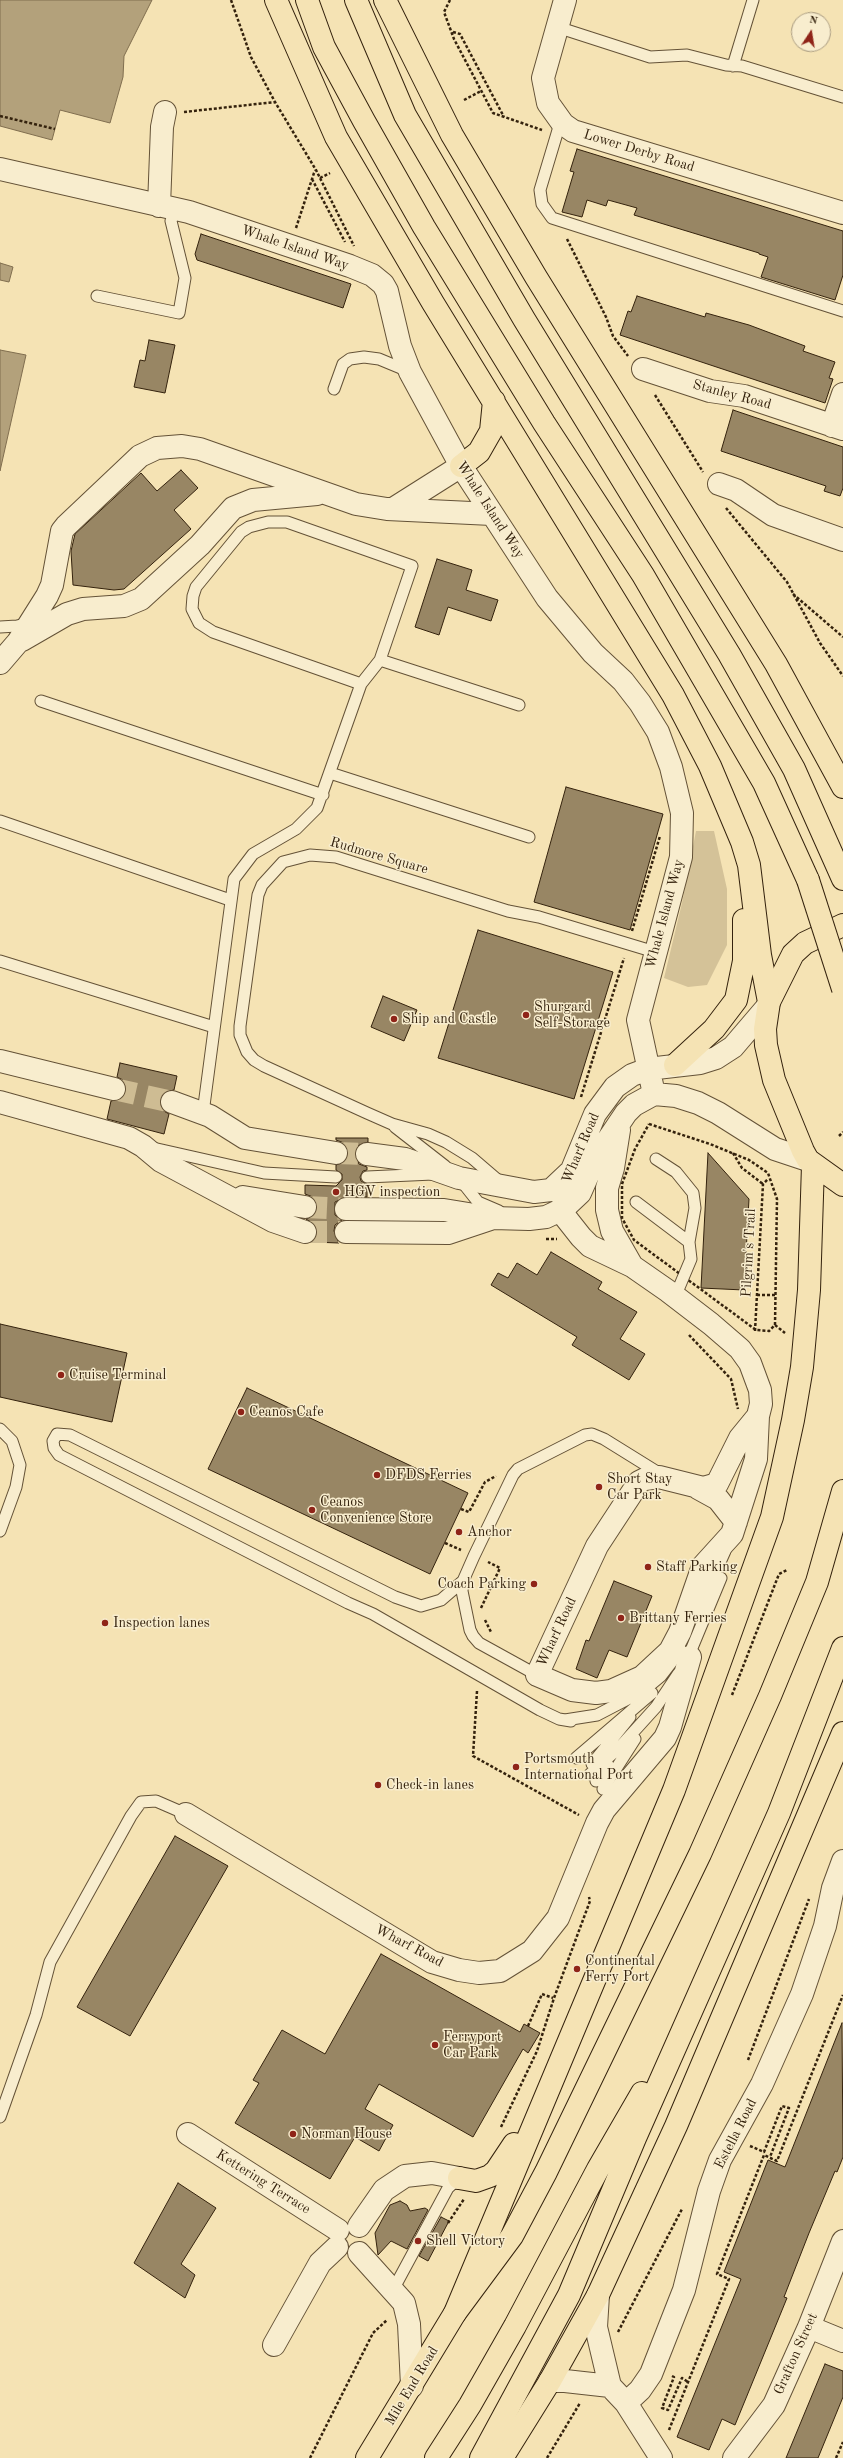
<!DOCTYPE html>
<style>
body{margin:0}
#map{position:relative;width:843px;height:2458px;overflow:hidden;background:#f5e3b4;font-family:"Old Standard TT",serif}
canvas{display:block}
.north{position:absolute;left:791px;top:12px;width:40px;height:40px;box-sizing:border-box;background:#f8edce;border:1px solid #aa9c81;border-radius:50%;rotate:12deg;font-size:11px;font-weight:700;line-height:16px;text-align:center;color:#34220d}
.north::after{content:'';display:block;margin:auto;width:14px;height:18px;background:#8f2418;clip-path:polygon(50% 0,100% 100%,50% 72%,0 100%)}
</style>
<div id="map">
<canvas width="843" height="2458"></canvas>
<div class="north">N</div>
</div>
<script>
const c = document.querySelector('canvas').getContext('2d');
c.lineJoin = 'round';
function paint(path, color) { c.fillStyle = color; c.fill(path, 'evenodd'); }
const shape = rows => new Path2D(rows.map(r => 'M' + r).join(''));
function stroke(path, color, width, dash) { c.strokeStyle = color; c.lineWidth = width; c.lineCap = dash ? 'butt' : 'round'; c.setLineDash(dash || []); c.stroke(path); }
function drawText(font, color, halo, rows, align = 'center') {
  c.font = font + ' "Old Standard TT",serif'; c.lineWidth = 3; c.setLineDash([]); c.textBaseline = 'middle'; c.strokeStyle = halo; c.fillStyle = color; for (const [text, x, y, turn = 0] of rows) {
    c.save(); c.translate(x, y); c.rotate((+turn || 0) * Math.PI / 180); c.textAlign = isNaN(turn) ? turn : align; if (halo) c.strokeText(text, 0, 0); c.fillText(text, 0, 0); c.restore();
  }
}
const green = shape([
 [696,831,714,831,727,889,727,945,707,985,688,987,664,978,682,903]
]);
const water = shape([
 [0,0,152,0,124,56,123,77,110,123,60,110,52,140,0,126,0,0],
 [0,263,13,267,9,282,0,280,0,263],
 [0,350,26,355,0,471,0,350]
]);
const building = shape([
 [577,149,843,231,843,275,835,300,761,277,768,257,759,254,759,253,634,215,637,208,608,200,606,206,587,200,582,217,562,212,574,172,570,171,577,149],
 [201,234,351,284,343,308,197,260,195,254,201,234],
 [637,296,705,317,706,313,749,325,805,346,803,351,835,362,829,378,833,379,825,403,620,335,628,311,631,312,637,296],
 [149,340,175,345,165,393,134,387,140,360,145,361,149,340],
 [733,410,843,447,843,488,840,496,824,491,826,486,721,451,733,410],
 [181,470,198,488,174,510,191,529,124,589,114,590,73,585,71,551,75,534,141,473,157,491,181,470],
 [437,559,472,570,466,590,498,600,491,621,448,607,439,635,415,627,437,559],
 [566,787,663,814,630,930,534,902,566,787],
 [478,930,613,972,574,1099,438,1058,478,930],
 [383,996,417,1010,404,1041,371,1027,383,996],
 [120,1063,177,1076,174,1090,164,1092,160,1098,162,1110,169,1114,164,1134,107,1119,111,1101,123,1098,126,1092,123,1080,117,1077,120,1063],
 [336,1138,368,1138,368,1142,357,1146,355,1153,359,1164,367,1167,367,1170,363,1171,360,1177,361,1181,367,1184,367,1197,346,1197,335,1202,335,1215,342,1220,335,1225,334,1231,339,1243,312,1242,317,1236,317,1229,314,1224,306,1219,315,1215,317,1203,313,1197,305,1194,305,1185,336,1186,342,1180,342,1174,336,1170,336,1165,346,1161,348,1149,344,1143,336,1140,336,1138],
 [708,1153,749,1199,744,1290,701,1288,708,1153],
 [551,1252,602,1282,598,1289,637,1312,620,1339,645,1354,629,1380,572,1345,577,1337,491,1285,498,1273,508,1278,517,1263,537,1275,551,1252],
 [0,1324,127,1353,112,1422,0,1397,0,1324],
 [247,1388,468,1493,430,1574,208,1469,247,1388],
 [614,1581,652,1596,627,1657,609,1650,597,1678,576,1669,586,1640,589,1641,614,1581],
 [175,1836,228,1866,130,2036,77,2007,175,1836],
 [381,1954,520,2032,524,2024,540,2033,528,2053,523,2049,473,2137,379,2084,365,2109,393,2125,379,2151,355,2137,330,2179,235,2123,259,2083,253,2080,282,2030,325,2054,381,1954],
 [842,2023,843,2157,837,2172,835,2171,809,2233,784,2297,787,2298,735,2425,722,2419,709,2450,677,2437,741,2279,724,2272,768,2160,785,2167,842,2023],
 [178,2183,216,2208,181,2264,195,2275,185,2298,134,2263,178,2183],
 [400,2201,407,2205,410,2211,425,2208,428,2210,407,2249,391,2241,378,2255,375,2233,390,2205,400,2201],
 [441,2217,449,2221,428,2261,419,2256,441,2217],
 [825,2364,843,2371,843,2397,818,2458,786,2458,825,2364]
]);
const streetTunnel = shape([
 [114,1089,172,1102],
 [336,1153,367,1154],
 [305,1207,346,1209],
 [305,1232,346,1232]
]);
const path = shape([
 [231,0,251,57,275,102,316,170,354,246],
 [450,0,444,12,454,39,493,113,542,130],
 [453,32,460,34,504,117],
 [464,100,481,91],
 [184,112,275,102],
 [0,116,55,129],
 [320,178,330,173],
 [312,179,345,242],
 [296,228,314,173,316,170],
 [567,239,606,317,613,336,628,356],
 [655,395,703,472],
 [726,508,787,582,820,643,843,676],
 [793,594,843,637],
 [632,931,660,836],
 [581,1097,624,958],
 [649,1124,710,1144,749,1160,768,1173,777,1199,775,1325,769,1331,756,1330,634,1240,622,1218,622,1184,635,1149,649,1124],
 [839,1136,843,1132],
 [733,1153,742,1168,763,1184],
 [546,1239,557,1239],
 [757,1295,775,1295],
 [775,1325,785,1333],
 [755,1331,763,1184,768,1179],
 [689,1335,731,1379,738,1409],
 [461,1509,469,1512,485,1482,496,1476],
 [445,1543,461,1550],
 [481,1608,500,1568,488,1562],
 [485,1620,491,1632],
 [477,1691,473,1756,579,1815],
 [732,1695,779,1574,787,1570],
 [528,2026,542,1994,553,1998],
 [748,2060,809,1899],
 [501,2127,537,2051,554,1998,590,1901,589,1897],
 [750,2146,764,2152,782,2106,789,2108,770,2157],
 [448,2223,464,2199],
 [618,2332,682,2209],
 [672,2376,674,2377,662,2408,668,2410,682,2378,688,2382],
 [669,2430,729,2279,717,2274,764,2155,777,2161,843,1995],
 [310,2458,373,2333,387,2320],
 [547,2458,580,2403],
 [836,2458,843,2442]
]);
const lane = shape([
 [557,27,650,57,687,55,726,65,742,66,843,97],
 [733,66,753,0],
 [563,124,558,130,540,190,542,204,552,218,843,311],
 [97,296,179,313,185,278,171,221,175,209],
 [334,389,343,364,350,359,364,357,379,359,408,371],
 [0,627,17,626,29,623],
 [380,660,519,705],
 [41,701,323,795],
 [330,773,529,837],
 [0,821,230,900],
 [0,961,214,1027],
 [203,1113,234,879,253,854,296,829,317,808,361,684,380,660,412,566,287,522,268,522,249,527,241,532,196,587,193,596,192,609,199,623,213,632,361,684],
 [395,1127,445,1166],
 [153,1148,264,1173,336,1177],
 [656,1159,676,1172,693,1193,695,1208,689,1242],
 [367,1177,433,1174],
 [459,1178,478,1202,499,1211],
 [500,1182,472,1158,446,1142,428,1134,392,1124,367,1113,264,1066,254,1060,247,1052,240,1035,240,1026,258,895,262,885,283,862,310,855,336,857,508,911,539,917,655,952],
 [636,1202,689,1242,691,1259,675,1297],
 [0,1429,12,1441,20,1465,16,1487,0,1531],
 [463,1581,441,1600,421,1606,395,1597,70,1435,57,1434,53,1441,54,1448,59,1455,348,1603,373,1614,540,1710,559,1719,571,1721],
 [696,1616,725,1551],
 [687,1660,721,1578],
 [537,1675,479,1643,473,1636,470,1630,462,1591,463,1581,474,1556,513,1475,518,1469,585,1435,592,1434,604,1439,662,1475],
 [565,1720,597,1715,643,1691,661,1676,681,1650],
 [576,1758,652,1693],
 [592,1764,630,1717],
 [590,1774,618,1749,656,1707,678,1674],
 [596,1781,608,1765],
 [603,1789,635,1739],
 [0,2117,36,2015,50,1962,131,1816,141,1802,156,1801,186,1814],
 [393,2290,448,2188,459,2178]
]);
const street = shape([
 [565,0,543,78,548,103,563,124,573,131,843,213],
 [0,169,189,212,350,266,372,275,383,284,387,291,400,346,410,372,461,466,547,598,593,653,623,681,640,703,658,732,671,767,682,813,681,857,638,1020,654,1094],
 [159,206,162,127,165,112],
 [643,369,710,391,744,396,843,429],
 [832,426,843,394],
 [719,484,736,490,773,515,843,540],
 [393,509,461,466],
 [22,640,67,614,83,609,124,606,141,599,200,545,233,508,253,500,317,494],
 [0,663,18,642,47,596,52,585,62,531,66,526,140,456,157,448,182,446,200,449,356,504,387,509,492,514],
 [0,1061,114,1089],
 [0,1102,129,1138,143,1146,161,1161,273,1221,305,1232],
 [172,1102,210,1116,245,1138,336,1153],
 [619,1130,613,1168,607,1188,607,1210,612,1231,632,1266],
 [367,1154,405,1159,459,1178,534,1192,551,1190,569,1173],
 [243,1197,305,1207],
 [346,1209,444,1210,493,1218,529,1219,546,1217,563,1209,580,1193,595,1159,626,1113,634,1105,654,1094,676,1096,698,1103,718,1113,775,1149,808,1160],
 [346,1232,448,1233,490,1219],
 [758,1416,740,1438,717,1484,703,1488,659,1477,645,1479,639,1482,597,1546,537,1675,572,1690,596,1693,611,1691,642,1677,670,1651,680,1632,703,1566,732,1534,756,1459,758,1416,761,1404,760,1390,750,1363,740,1349,711,1324,668,1291,632,1266,590,1246,581,1237,566,1218,563,1209,564,1189,595,1114,615,1087,632,1075,648,1069,700,1063,716,1058,733,1047,768,1006],
 [698,1488,718,1499,736,1522],
 [186,1814,432,1962,459,1970,479,1973,500,1971,532,1951,558,1918,597,1823,604,1810,665,1738,670,1727,690,1657],
 [188,2134,338,2230],
 [359,2226,384,2190,405,2176,432,2173,459,2178],
 [359,2253,404,2303,409,2324,412,2386],
 [598,2295,596,2327,610,2386,626,2403,661,2458],
 [809,2327,843,2341],
 [274,2345,320,2263,337,2247],
 [550,2381,565,2381,610,2386],
 [626,2403,640,2390,651,2374,684,2290,709,2191,720,2160,762,2084,802,1994,825,1926,833,1888,843,1861],
 [734,2458,774,2405,809,2327,843,2241]
]);
const primary = shape([
 [843,925,805,943,793,954,769,1002,765,1029,766,1045,774,1080,803,1151,808,1160,843,1185],
 [459,2178,476,2181,490,2176,496,2171,514,2144],
 [367,2458,455,2313,674,1790,772,1517,793,1420,802,1367,809,1290,813,1165],
 [502,2458,550,2381,598,2295,676,2126,843,1733]
]);
const highway = shape([
 [276,0,336,137,433,303,673,695,710,766,742,842,749,865,760,955,769,1002],
 [307,0,324,47,364,121,424,227,544,423,643,575,764,783,808,880],
 [356,0,405,115,524,319,729,654,794,769,843,879],
 [385,0,452,135,536,277,776,664,843,787],
 [461,466,479,452,491,431,494,401],
 [675,1065,714,1029,736,1000,744,961,744,920],
 [455,2313,512,2236,546,2172,700,1854,770,1696,817,1582,843,1491],
 [436,2458,470,2405,515,2326,598,2169,642,2093],
 [481,2458,569,2295,635,2138,779,1813,843,1648]
]);
const highwayBridge = shape([
 [808,880,843,989]
]);
const markers = [
 [526,1015,4,"#8f2418"],
 [394,1019,4,"#8f2418"],
 [336,1192,4,"#8f2418"],
 [61,1375,4,"#8f2418"],
 [241,1412,4,"#8f2418"],
 [377,1475,4,"#8f2418"],
 [599,1487,4,"#8f2418"],
 [312,1510,4,"#8f2418"],
 [459,1532,4,"#8f2418"],
 [648,1567,4,"#8f2418"],
 [534,1584,4,"#8f2418"],
 [621,1618,4,"#8f2418"],
 [105,1623,4,"#8f2418"],
 [516,1767,4,"#8f2418"],
 [378,1785,4,"#8f2418"],
 [577,1969,4,"#8f2418"],
 [435,2045,4,"#8f2418"],
 [293,2134,4,"#8f2418"],
 [418,2241,4,"#8f2418"]
];
const streetNames = [
 ["Lower Derby Road",639,151,17],
 ["Whale Island Way",295,248,19],
 ["Stanley Road",732,395,15],
 ["Whale Island Way",490,510,57],
 ["Rudmore Square",379,856,16],
 ["Whale Island Way",665,914,-75],
 ["Wharf Road",581,1148,-67],
 ["Pilgrim's Trail",749,1253,-87],
 ["Wharf Road",557,1632,-65],
 ["Wharf Road",409,1946,28],
 ["Estella Road",736,2134,-63],
 ["Kettering Terrace",263,2182,32],
 ["Grafton Street",796,2354,-66],
 ["Mile End Road",412,2386,-59]
];
const poiNames = [
 ["Shurgard",534,1007],
 ["Self-Storage",534,1023],
 ["Ship and Castle",402,1019],
 ["HGV inspection",344,1192],
 ["Cruise Terminal",69,1375],
 ["Ceanos Cafe",249,1412],
 ["DFDS Ferries",385,1475],
 ["Short Stay",607,1479],
 ["Car Park",607,1495],
 ["Ceanos",320,1502],
 ["Convenience Store",320,1518],
 ["Anchor",467,1532],
 ["Staff Parking",656,1567],
 ["Coach Parking",526,1584,"right"],
 ["Brittany Ferries",629,1618],
 ["Inspection lanes",113,1623],
 ["Portsmouth",524,1759],
 ["International Port",524,1775],
 ["Check-in lanes",386,1785],
 ["Continental",585,1961],
 ["Ferry Port",585,1977],
 ["Ferryport",443,2037],
 ["Car Park",443,2053],
 ["Norman House",301,2134],
 ["Shell Victory",426,2241]
];
paint(green, '#d4c298');
paint(water, '#b3a17b');
stroke(water, '#806e4f', 1);
paint(building, '#988664');
stroke(building, '#34220d', 1);
stroke(streetTunnel, '#cebc93', 22, [22, 11]);
stroke(lane, '#645237', 13);
stroke(street, '#645237', 24);
stroke(primary, '#34220d', 24);
stroke(highway, '#34220d', 24);
stroke(path, '#34220d', 2.5, [3, 2]);
stroke(lane, '#f8edce', 11);
stroke(street, '#f8edce', 22);
stroke(primary, '#f5e3b4', 22);
stroke(highway, '#f5e3b4', 22);
stroke(highwayBridge, '#34220d', 24, []);
stroke(highwayBridge, '#f5e3b4', 22);
for (const [x, y, r, color] of markers) { const dot = new Path2D(); dot.arc(x, y, r, 0, 2 * Math.PI); c.fillStyle = color; c.fill(dot); stroke(dot, '#f8edce', 1.5); }
drawText('14px', '#34220d', '#f8edce', streetNames);
drawText('14px', '#34220d', '#f8edce', poiNames, 'left');
</script>
